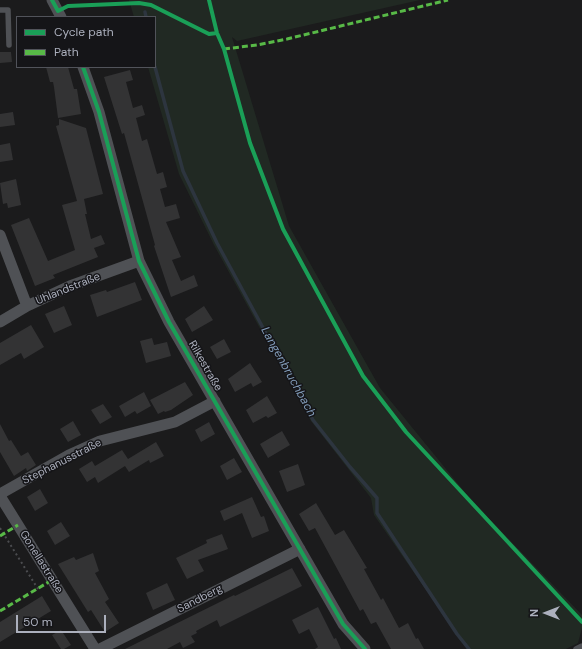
<!DOCTYPE html>
<meta charset="utf-8">
<style>
body{margin:0}
#map{position:relative;width:582px;height:649px;overflow:hidden;background:#1b1b1c;font-family:"DM Sans",sans-serif}
canvas{display:block}
.legend{position:absolute;left:16px;top:16px;width:140px;height:52px;box-sizing:border-box;background:#151518;border:1px solid #51535a;margin:0;padding:5px 7px;list-style:none;font-size:12px;color:#acb0bd}
.legend li{display:flex;align-items:center;gap:8px;height:20px}
.legend b{width:20px;border:1px solid #51535a}
.north{position:absolute;left:526px;top:593px;width:40px;height:40px;-webkit-text-stroke:3px #151518;paint-order:stroke;rotate:270deg;font-size:11px;font-weight:700;line-height:16px;text-align:center;color:#acb0bd}
.north::after{content:'';display:block;margin:auto;width:14px;height:18px;background:#acb0bd;clip-path:polygon(50% 0,100% 100%,50% 72%,0 100%)}
.scale{position:absolute;left:16px;top:615px;width:90px;height:18px;box-sizing:border-box;border:2px solid #acb0bd;border-top:0;padding-left:5px;font-size:12px;line-height:14px;white-space:nowrap;color:#acb0bd;-webkit-text-stroke:3px #151518;paint-order:stroke}
</style>
<div id="map">
<canvas width="582" height="649"></canvas>
<ul class="legend">
<li><b style="height:5px;background:#1a9f57"></b>Cycle path</li>
<li><b style="height:5px;background:#58b947"></b>Path</li>
</ul>
<div class="north">N</div>
<div class="scale">50 m</div>
</div>
<script>
const c = document.querySelector('canvas').getContext('2d');
c.lineJoin = 'round';
function paint(path, color) { c.fillStyle = color; c.fill(path, 'evenodd'); }
const shape = rows => new Path2D(rows.map(r => 'M' + r).join(''));
function stroke(path, color, width, dash) { c.strokeStyle = color; c.lineWidth = width; c.lineCap = dash ? 'butt' : 'round'; c.setLineDash(dash || []); c.stroke(path); }
function drawText(font, color, halo, rows, align = 'center') {
  c.font = font + ' "DM Sans",sans-serif'; c.lineWidth = 3; c.setLineDash([]); c.textBaseline = 'middle'; c.strokeStyle = halo; c.fillStyle = color; for (const [text, x, y, turn = 0] of rows) {
    c.save(); c.translate(x, y); c.rotate((+turn || 0) * Math.PI / 180); c.textAlign = isNaN(turn) ? turn : align; if (halo) c.strokeText(text, 0, 0); c.fillText(text, 0, 0); c.restore();
  }
}
const green = shape([
 [129,0,420,0,237,41,232,37,289,226,380,388,472,501,582,615,582,628,578,643,566,649,467,649,374,515,371,498,311,421,214,245,179,174,148,67,155,67,155,17,134,17]
]);
const stream = shape([
 [145,12,146,17],
 [155,67,183,171,217,243,313,420,350,467,377,498,377,513,457,634,469,649]
]);
const building = shape([
 [0,52,11,52,12,62,0,63],
 [46,67,68,67,74,89,77,89,81,114,58,118,54,87,53,82,50,82],
 [130,70,133,80,126,82,133,108,142,105,145,115,136,118,142,141,147,139,157,174,163,172,167,187,160,189,165,207,176,204,180,218,166,222,181,257,172,260,181,281,194,275,198,286,171,297,154,246,155,245,124,133,122,134,104,77],
 [13,112,15,125,0,127,0,114],
 [59,119,86,128,103,194,84,199,87,214,85,214,91,239,101,235,105,244,94,248,98,257,53,275,55,278,35,286,11,225,29,218,48,261,75,250,62,205,77,201,56,126,59,125],
 [10,143,13,160,0,162,0,145],
 [16,179,21,205,8,208,7,203,3,204,0,183],
 [135,282,142,300,97,317,90,295,106,290,107,292],
 [64,306,72,325,54,333,45,314],
 [204,306,213,320,192,332,185,319],
 [31,325,44,347,24,359,21,353,0,365,0,343],
 [152,338,154,345,167,342,171,356,146,363,140,341],
 [224,339,231,352,217,359,210,347],
 [250,363,262,382,253,387,251,383,235,392,228,379],
 [185,382,193,395,171,410,165,412,164,411,158,414,150,400],
 [144,392,151,406,137,414,135,411,125,417,119,406],
 [267,396,277,413,268,418,266,416,253,423,246,410],
 [103,404,112,417,100,424,91,410],
 [73,421,81,435,68,442,60,429],
 [209,422,215,434,201,442,195,430],
 [0,424,9,441,11,440,21,456,28,452,36,465,27,471,26,468,14,476,0,452],
 [282,431,290,445,268,458,260,444],
 [156,442,164,456,150,463,149,460,129,472,125,466,98,483,95,477,87,482,79,469,92,461,95,466,122,450,128,459],
 [234,458,242,472,227,480,220,466],
 [298,464,305,485,287,492,279,471],
 [40,489,48,503,35,511,27,497],
 [252,497,261,517,264,516,269,531,252,538,242,513,224,521,220,511],
 [316,503,335,535,344,530,367,568,364,569,381,600,383,598,399,628,408,623,416,639,418,638,424,649,391,649,376,622,371,624,363,609,360,611,315,528,309,531,299,514],
 [61,522,70,536,55,545,47,531],
 [222,534,228,549,198,560,204,571,187,579,176,558,207,543,206,540],
 [93,553,99,571,95,573,109,599,105,602,119,623,105,632,91,610,88,612,58,564,74,557,76,560],
 [292,568,302,586,220,627,217,620,196,631,197,633,191,636,195,642,183,648,180,642,167,649,125,649,234,595,235,596],
 [167,583,175,600,153,610,146,593],
 [42,596,51,611,0,642,0,622],
 [318,607,334,639,336,638,341,649,315,649,318,647,309,629,299,634,292,620],
 [61,630,71,645,64,649,61,649,52,635]
]);
const path = shape([
 [0,528,38,589]
]);
const service = shape([
 [0,10,8,10,9,45],
 [576,649,582,646]
]);
const minor = shape([
 [52,0,61,17],
 [83,67,99,112,139,261,169,322,343,624,365,649],
 [0,235,27,306],
 [0,322,27,306,70,286,139,261],
 [0,494,69,455,100,441,175,422,215,401],
 [0,496,95,649],
 [100,649,300,549]
]);
const quiet = shape([
 [224,49,257,45,287,39,448,0],
 [0,536,18,525],
 [0,611,52,580]
]);
const cycleway = shape([
 [52,0,58,11,68,6,139,3,151,5,209,34,217,33],
 [209,0,217,33,224,49,250,143,283,229,363,376,406,432,582,622],
 [83,67,99,112,139,261,169,322,343,624,365,649]
]);
const streetNames = [
 ["Uhlandstraße",68,289,-22],
 ["Rilkestraße",205,366,60],
 ["Stephanusstraße",62,462,-27],
 ["Gonellastraße",41,562,58],
 ["Sandberg",200,599,-27]
];
const waterNames = [
 ["Langenbruchbach",288,372,61]
];
paint(green, '#212923');
stroke(stream, '#2d353f', 3.5);
paint(building, '#333334');
stroke(path, '#4b4c4f', 2, [2, 3]);
stroke(service, '#4f5155', 5.5);
stroke(minor, '#4f5155', 11);
stroke(quiet, '#58b947', 3, [6, 3]);
stroke(cycleway, '#1a9f57', 4);
drawText('11px', '#acb0bd', '#151518', streetNames);
drawText('italic 12px', '#829cb9', '#151518', waterNames);
</script>
